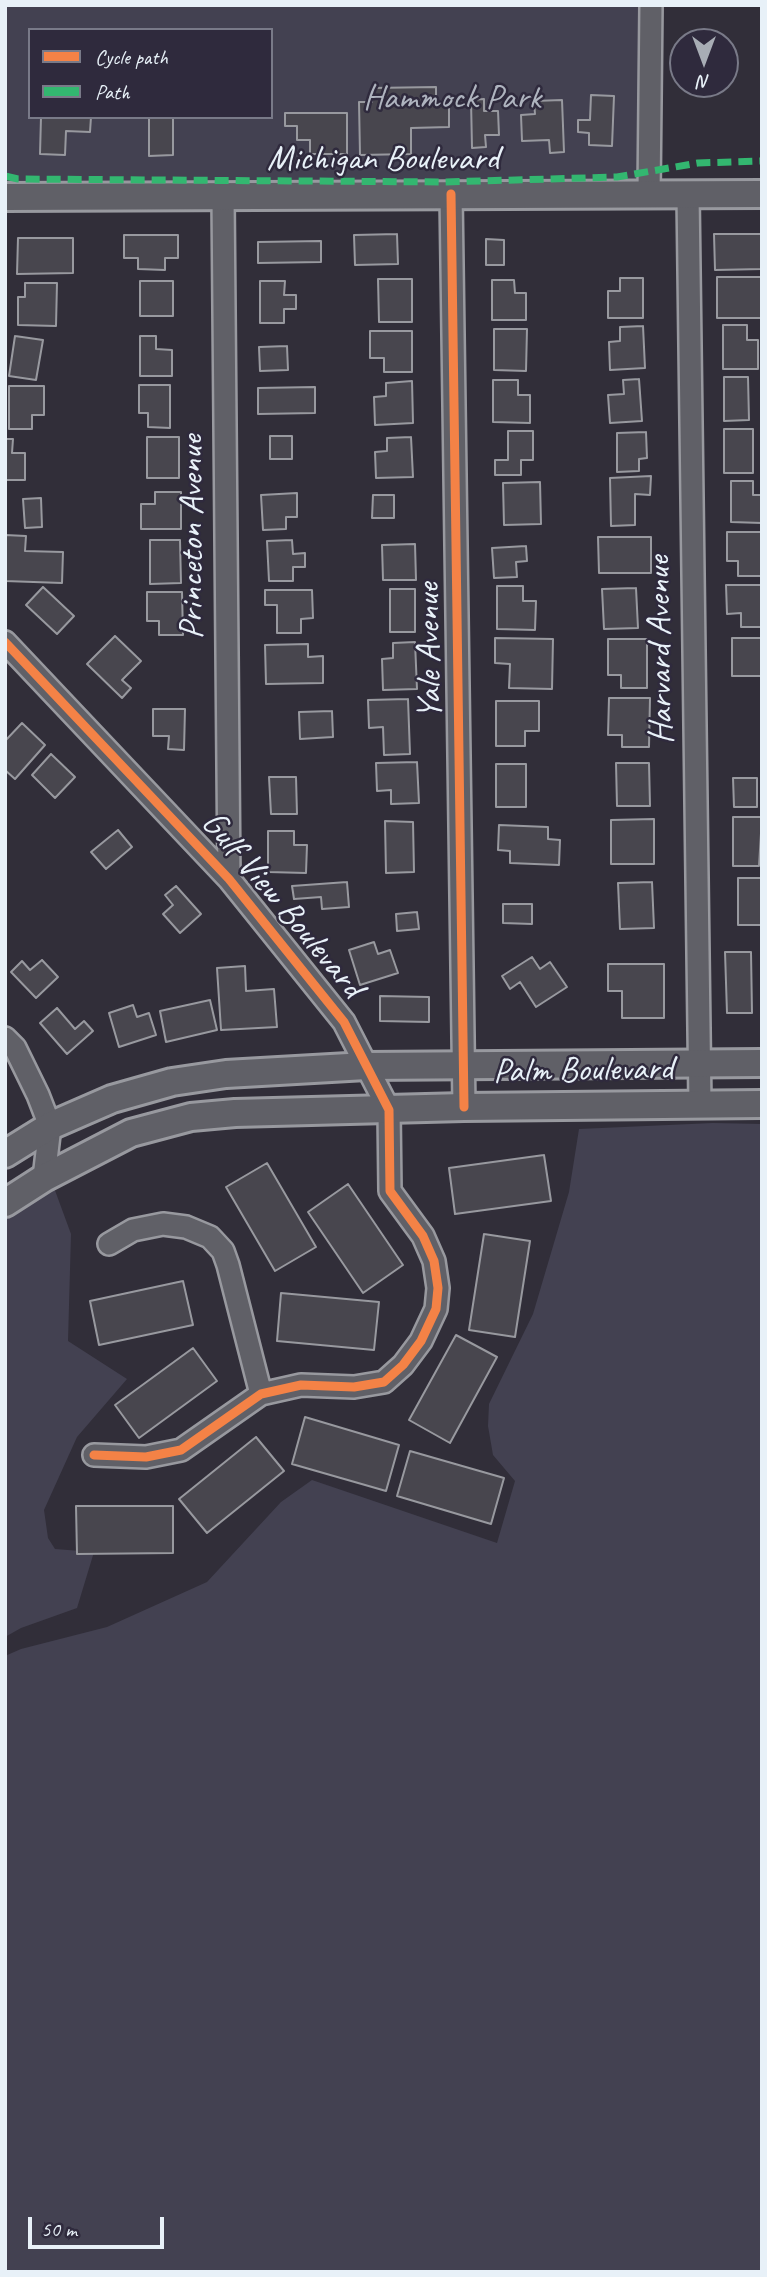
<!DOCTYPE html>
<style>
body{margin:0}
#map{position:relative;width:767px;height:2277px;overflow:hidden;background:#312e39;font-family:Caveat,sans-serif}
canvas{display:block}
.frame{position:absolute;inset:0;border:7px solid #e8f1f8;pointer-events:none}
.legend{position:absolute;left:28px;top:28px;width:245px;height:91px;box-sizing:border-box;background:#2f2a3d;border:2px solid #797a88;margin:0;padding:9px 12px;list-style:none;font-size:21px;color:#e8f1f8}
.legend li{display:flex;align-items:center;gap:14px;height:35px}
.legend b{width:35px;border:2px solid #797a88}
.north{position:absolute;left:669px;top:28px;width:70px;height:70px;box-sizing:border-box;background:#2f2a3d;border:2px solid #797a88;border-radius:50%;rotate:180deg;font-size:19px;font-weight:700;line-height:28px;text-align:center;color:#e8f1f8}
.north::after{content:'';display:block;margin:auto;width:24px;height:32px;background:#a8adb5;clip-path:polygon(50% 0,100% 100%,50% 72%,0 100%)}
.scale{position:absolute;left:28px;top:2217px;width:136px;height:32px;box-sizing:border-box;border:4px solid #e8f1f8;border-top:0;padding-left:9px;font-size:21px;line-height:24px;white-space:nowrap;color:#e8f1f8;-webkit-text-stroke:5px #2f2a3d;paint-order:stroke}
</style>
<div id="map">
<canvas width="767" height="2277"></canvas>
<div class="frame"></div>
<ul class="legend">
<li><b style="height:9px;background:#f48246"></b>Cycle path</li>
<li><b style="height:9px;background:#33b770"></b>Path</li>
</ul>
<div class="north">N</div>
<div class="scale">50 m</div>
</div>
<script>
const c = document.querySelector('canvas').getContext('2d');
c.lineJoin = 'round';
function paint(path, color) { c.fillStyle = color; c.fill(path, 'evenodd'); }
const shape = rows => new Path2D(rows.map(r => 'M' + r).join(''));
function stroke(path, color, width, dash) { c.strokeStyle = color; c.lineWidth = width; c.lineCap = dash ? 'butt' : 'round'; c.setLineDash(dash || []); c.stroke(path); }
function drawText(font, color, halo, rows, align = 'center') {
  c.font = font + ' Caveat,sans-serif'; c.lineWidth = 5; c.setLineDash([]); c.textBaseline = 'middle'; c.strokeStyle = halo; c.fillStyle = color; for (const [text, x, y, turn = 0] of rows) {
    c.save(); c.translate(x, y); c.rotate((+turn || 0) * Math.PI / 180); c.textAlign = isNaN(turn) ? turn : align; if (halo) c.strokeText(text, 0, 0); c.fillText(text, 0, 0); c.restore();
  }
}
const green = shape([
 [5,5,651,5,649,194,5,190],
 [30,30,271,30,271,117,30,117],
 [713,1123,762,1124,762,2272,5,2272,5,1656,21,1649,107,1627,207,1582,281,1502,312,1480,497,1543,515,1481,493,1455,488,1426,489,1404,533,1314,569,1192,579,1129],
 [53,1185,71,1234,68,1341,127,1379,77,1437,44,1510,48,1538,55,1549,94,1552,77,1608,21,1628,5,1637,5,1216,45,1188,51,1190]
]);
const building = shape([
 [436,87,436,101,449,101,449,127,411,128,411,154,360,155,359,102,372,102,372,88,436,87],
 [591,95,614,96,612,146,589,145,589,133,578,132,578,120,590,120,591,95],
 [484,99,484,111,498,111,499,135,485,135,486,147,472,148,471,100,484,99],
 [562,100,564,152,550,153,549,140,522,141,521,115,535,114,534,101,562,100],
 [285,113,347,113,347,154,310,154,310,140,297,140,297,126,285,126,285,113],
 [41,117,91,117,90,132,66,131,65,155,40,154,41,117],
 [149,117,173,117,173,155,149,156,149,117],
 [397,234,398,264,355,265,354,235,397,234],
 [714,234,762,234,762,269,715,270,714,234],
 [124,235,178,235,178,258,165,258,165,270,138,269,138,258,124,258,124,235],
 [18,238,73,238,73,273,17,274,18,238],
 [486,239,504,240,504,265,486,265,486,239],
 [321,241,321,262,258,263,258,242,321,241],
 [717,277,762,277,762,318,717,318,717,277],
 [620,278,643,278,643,318,608,318,608,291,620,291,620,278],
 [378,279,412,279,412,322,379,322,378,279],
 [492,280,514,280,515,293,526,293,526,320,492,320,492,280],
 [140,281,173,281,173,316,140,316,140,281],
 [260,281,285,281,284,295,296,295,296,309,284,309,284,323,260,323,260,281],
 [25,283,57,283,56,326,18,325,18,297,25,297,25,283],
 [723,325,747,325,747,340,758,340,758,369,723,369,723,325],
 [643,326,645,368,610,370,609,342,620,341,620,327,643,326],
 [494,329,527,329,526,371,494,370,494,329],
 [370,331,412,331,412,372,384,372,384,358,370,358,370,331],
 [15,336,43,340,36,380,9,376,15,336],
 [140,336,156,336,156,349,172,350,172,376,140,376,140,336],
 [287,346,288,370,260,371,259,347,287,346],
 [724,377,748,377,749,420,724,421,724,377],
 [639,379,642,421,610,423,608,395,624,394,623,380,639,379],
 [493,380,518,380,518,395,530,395,530,423,493,422,493,380],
 [412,381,413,423,375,425,374,397,386,396,386,383,412,381],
 [139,385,170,385,170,428,148,427,148,413,139,413,139,385],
 [9,386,44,386,44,415,32,415,32,429,9,429,9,386],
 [315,387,315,413,258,414,258,388,315,387],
 [724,429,753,429,753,473,724,473,724,429],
 [508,431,533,431,533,460,521,460,521,475,495,475,495,460,508,460,508,431],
 [646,432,647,458,639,459,639,471,617,472,617,433,646,432],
 [270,436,292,436,292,459,270,459,270,436],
 [147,437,179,437,179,478,147,478,147,437],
 [411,437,413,477,376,478,375,452,387,451,387,438,411,437],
 [5,439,13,439,12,453,25,453,25,480,5,480,5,439],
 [651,476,650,495,635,494,635,525,611,526,610,478,651,476],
 [731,481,753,481,753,495,762,495,762,523,731,522,731,481],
 [540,482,541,524,504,525,503,483,540,482],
 [155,492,181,492,181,529,141,529,141,504,155,504,155,492],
 [297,493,297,517,286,517,286,529,263,530,261,495,297,493],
 [373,495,394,495,394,518,372,518,373,495],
 [41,498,42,527,25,528,23,499,41,498],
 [727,532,762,532,761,576,738,576,738,561,727,561,727,532],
 [5,535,26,536,25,551,63,552,62,583,5,581,5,535],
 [598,537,651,537,651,573,599,573,598,537],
 [150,540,180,540,181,583,150,584,150,540],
 [292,540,293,554,305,553,305,567,293,567,293,581,269,581,267,541,292,540],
 [415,544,416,580,383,580,382,545,415,544],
 [526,546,527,561,516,562,517,577,494,578,492,548,526,546],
 [726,585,762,585,762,627,741,627,741,613,727,614,726,585],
 [497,586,523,586,523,601,536,601,535,630,497,629,497,586],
 [43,587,74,616,57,634,26,605,43,587],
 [636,588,638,628,604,629,602,589,636,588],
 [390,589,415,589,415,632,390,632,390,589],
 [265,590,312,590,313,618,301,619,301,633,277,633,277,605,265,605,265,590],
 [147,592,182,592,183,635,159,635,159,621,147,621,147,592],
 [115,636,141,661,122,680,131,688,122,698,87,664,115,636],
 [495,638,553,639,552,689,509,688,510,664,495,663,495,638],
 [732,638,761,638,761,676,732,676,732,638],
 [608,639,647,639,647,688,621,688,621,675,608,675,608,639],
 [415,642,417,689,383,690,382,659,393,658,393,643,415,642],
 [308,644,308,657,323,656,323,683,266,684,265,645,308,644],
 [609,698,650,698,649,747,622,747,622,735,608,735,609,698],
 [408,699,410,754,384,755,383,727,369,728,368,700,408,699],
 [496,701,539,701,539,731,525,731,525,746,496,746,496,701],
 [153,709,185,709,184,750,168,749,169,736,153,736,153,709],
 [332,711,333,737,300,739,299,712,332,711],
 [22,723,45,745,15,779,5,770,5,741,22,723],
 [51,754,75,777,55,798,32,775,51,754],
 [417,762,419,803,391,804,391,790,377,791,376,763,417,762],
 [616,763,649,763,650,806,617,806,616,763],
 [496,764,526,764,526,807,496,807,496,764],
 [269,777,296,777,297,814,271,814,269,777],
 [733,778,757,778,757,807,734,807,733,778],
 [733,817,762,817,759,866,733,866,733,817],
 [654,819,654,864,611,864,611,820,654,819],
 [385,821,413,822,414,872,386,873,385,821],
 [499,825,548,827,548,839,560,840,559,865,510,863,510,851,498,850,499,825],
 [118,830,132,847,106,869,91,852,118,830],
 [268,831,294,831,294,845,307,845,306,873,268,872,268,831],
 [738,878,762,878,762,925,738,925,738,878],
 [347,882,349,907,322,909,321,897,294,899,292,886,347,882],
 [652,882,654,928,620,929,618,883,652,882],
 [176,886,201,914,180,933,163,914,173,905,165,895,176,886],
 [503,904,532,904,532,924,503,923,503,904],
 [417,912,419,929,397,931,396,914,417,912],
 [374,942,378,954,390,950,398,973,360,985,349,950,374,942],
 [725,952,751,952,752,1013,727,1013,725,952],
 [532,957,540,969,550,962,567,987,536,1007,520,982,510,989,502,976,532,957],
 [42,960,58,977,36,998,11,972,22,961,30,970,42,960],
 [608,964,664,964,664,1018,622,1018,622,991,608,991,608,964],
 [245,966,246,991,274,989,277,1027,221,1030,217,968,245,966],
 [380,996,429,997,429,1022,380,1021,380,996],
 [210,1000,217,1030,166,1042,160,1011,210,1000],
 [133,1005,137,1017,149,1013,156,1035,119,1047,109,1013,133,1005],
 [57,1008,75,1029,84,1021,93,1031,67,1054,40,1023,57,1008],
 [544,1155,551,1201,455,1214,449,1168,544,1155],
 [267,1163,316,1247,275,1271,226,1187,267,1163],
 [348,1184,403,1265,363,1293,308,1212,348,1184],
 [484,1234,530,1241,515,1337,469,1330,484,1234],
 [183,1281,193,1325,99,1345,90,1301,183,1281],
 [281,1293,379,1302,374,1350,277,1341,281,1293],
 [456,1335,497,1357,450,1443,409,1420,456,1335],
 [193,1348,217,1381,139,1438,115,1405,193,1348],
 [305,1417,399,1445,386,1491,292,1464,305,1417],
 [256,1437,284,1471,207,1533,179,1499,256,1437],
 [410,1451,504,1478,491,1524,397,1496,410,1451],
 [76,1506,173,1506,173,1553,77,1554,76,1506]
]);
const minor = shape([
 [451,194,464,1107],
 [649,194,651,5],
 [688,194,700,1105],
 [223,196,229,879],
 [5,642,229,879,344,1022,389,1110,390,1191,423,1236,434,1261,438,1288,436,1309,421,1341,403,1365,384,1382,354,1387,301,1385,261,1394,181,1450,146,1457,94,1455],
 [5,1038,15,1048,38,1095,50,1126,44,1178],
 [109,1244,133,1230,163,1224,186,1227,210,1237,223,1251,228,1265,261,1394]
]);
const tertiary = shape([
 [5,197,762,194],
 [5,1154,50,1126,112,1099,172,1082,226,1074,366,1066,762,1063],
 [5,1203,44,1178,131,1133,191,1117,235,1113,464,1107,762,1104]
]);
const quiet = shape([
 [5,176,18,179,445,182,617,177,698,163,762,161]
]);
const cycleway = shape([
 [451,194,464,1107],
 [5,642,229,879,344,1022,389,1110,390,1191,423,1236,434,1261,438,1288,436,1309,421,1341,403,1365,384,1382,354,1387,301,1385,261,1394,181,1450,146,1457,94,1455]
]);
const parkNames = [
 ["Hammock Park",452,99]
];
const streetNames = [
 ["Michigan Boulevard",383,160],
 ["Princeton Avenue",193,537,-90],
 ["Harvard Avenue",661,650,-91],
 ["Yale Avenue",430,651,-91],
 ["Gulf View Boulevard",282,905,50],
 ["Palm Boulevard",583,1071,-1]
];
paint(green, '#434151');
paint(building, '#48464e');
stroke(building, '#98999f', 2);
stroke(minor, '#98999f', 26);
stroke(tertiary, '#98999f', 32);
stroke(minor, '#606067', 21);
stroke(tertiary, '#606067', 26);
stroke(quiet, '#33b770', 7, [14, 7]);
stroke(cycleway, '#f48246', 9);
drawText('35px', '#afb4bf', '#2f2a3d', parkNames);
drawText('35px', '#e8f1f8', '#2f2a3d', streetNames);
</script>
